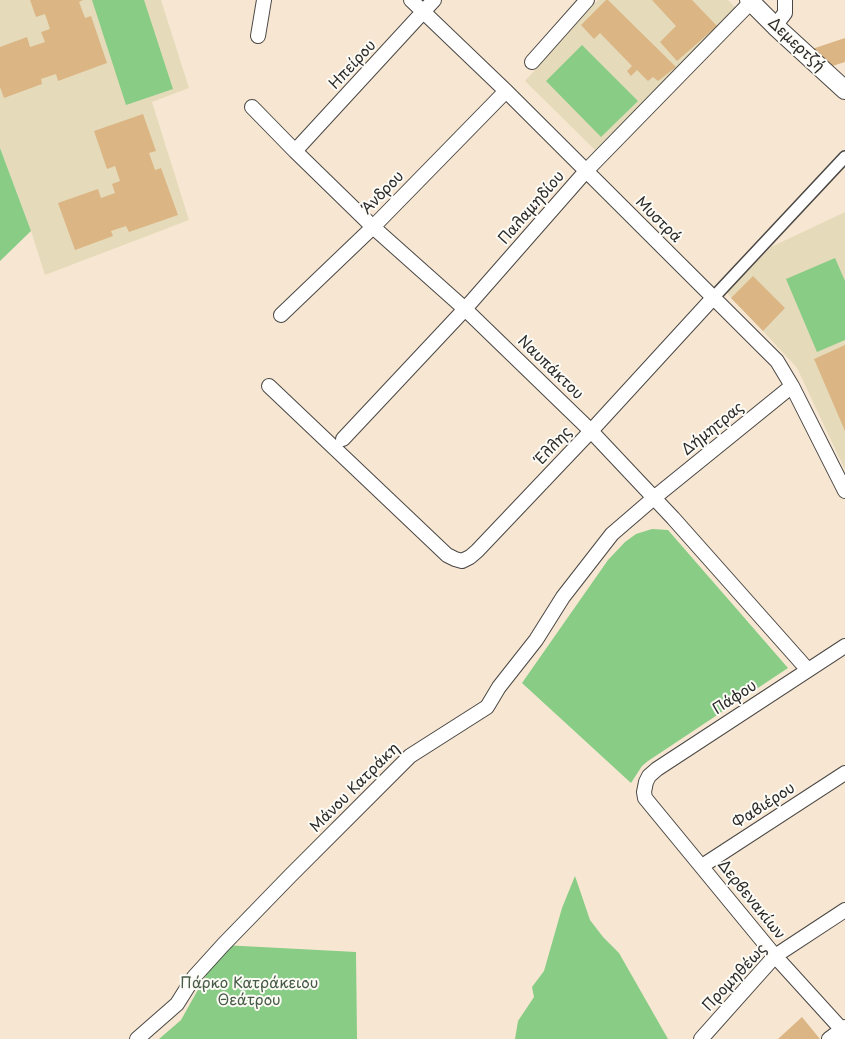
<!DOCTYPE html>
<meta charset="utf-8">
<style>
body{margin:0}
canvas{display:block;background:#f7e7d2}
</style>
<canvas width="845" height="1039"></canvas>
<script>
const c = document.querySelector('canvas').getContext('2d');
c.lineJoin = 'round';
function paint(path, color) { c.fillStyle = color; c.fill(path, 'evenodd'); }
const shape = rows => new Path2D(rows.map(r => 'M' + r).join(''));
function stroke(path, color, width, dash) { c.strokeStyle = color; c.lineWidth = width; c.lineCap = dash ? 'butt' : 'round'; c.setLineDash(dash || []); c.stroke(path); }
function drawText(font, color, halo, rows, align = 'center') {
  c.font = font + ' "Playpen Sans",sans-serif'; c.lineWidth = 4; c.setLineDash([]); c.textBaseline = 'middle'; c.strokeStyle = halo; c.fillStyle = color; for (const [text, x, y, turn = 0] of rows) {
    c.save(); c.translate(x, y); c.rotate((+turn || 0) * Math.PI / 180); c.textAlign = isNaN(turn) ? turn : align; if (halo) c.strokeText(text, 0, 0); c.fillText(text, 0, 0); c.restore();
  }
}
const built = shape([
 [0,0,161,0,189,88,152,102,189,220,45,275,31,231,0,148],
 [598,0,728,0,738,10,595,150,525,81],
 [845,212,845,470,797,368,763,331,731,298,727,292,771,247]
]);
const green = shape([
 [92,0,144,0,173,89,126,105],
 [582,45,638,101,601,137,546,81],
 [0,148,31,231,0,261],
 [835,258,845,281,845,340,817,352,786,279],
 [652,529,668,530,788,668,648,761,642,766,631,783,522,683,608,560,625,542,636,534],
 [575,876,590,920,603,937,619,953,668,1039,515,1039,518,1021,534,997,532,987,544,971,562,908],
 [223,945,356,952,357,1039,159,1039,181,1020]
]);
const building = shape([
 [30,0,83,0,79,2,85,18,91,16,107,63,58,81,56,74,41,79,42,84,4,98,0,87,0,47,27,37,30,47,45,42,41,32,50,29,45,14,36,17],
 [606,0,608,0,676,67,658,81,653,77,648,81,637,70,631,76,627,71,632,66,600,33,594,39,581,25],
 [652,0,692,0,717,26,677,61,660,42,676,26],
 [845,38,845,62,826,68,812,49],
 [143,114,156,151,149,153,155,170,161,168,178,215,129,232,126,226,111,231,113,236,75,250,58,203,98,189,101,198,115,193,112,184,120,181,115,166,107,169,94,131],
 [753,276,785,308,763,331,731,298],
 [845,345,845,431,814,359],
 [802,1017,820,1039,778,1039]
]);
const pedestrian = shape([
 [713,298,845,157]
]);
const minor = shape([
 [411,0,506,91,777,361,792,386,845,491],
 [775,26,785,13,785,0],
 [258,36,264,0],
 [532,62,587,0],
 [252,107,295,151,373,227,465,309,591,431,673,518,808,670],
 [295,151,434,0],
 [281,315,373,227,506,91],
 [269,386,447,555,455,559,462,561,470,557,477,551,591,431,713,298],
 [343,439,465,309,586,171,751,2],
 [845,646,657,769,649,776,646,782,644,792,645,798,775,956,845,1033],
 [702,866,845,773],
 [137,1039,177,1004,194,977,223,945,290,876,410,756,487,707,499,687,536,640,563,597,612,534,655,497,792,386],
 [701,1039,775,956,845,910],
 [829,1039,845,1027]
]);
const tertiary = shape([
 [749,0,775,26,845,90]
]);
const streetNames = [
 ["Δεμερτζή",796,45,43],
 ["Ηπείρου",353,65,-47],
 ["Άνδρου",383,193,-46],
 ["Παλαμηδίου",532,208,-49],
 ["Μυστρά",658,220,45],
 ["Ναυπάκτου",550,368,44],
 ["Δήμητρας",713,429,-39],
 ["Έλλης",554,446,-47],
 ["Πάφου",735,698,-33],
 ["Μάνου Κατράκη",355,788,-45],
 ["Φαβιέρου",764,806,-33],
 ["Δερβενακίων",751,900,51],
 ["Προμηθέως",735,978,-47]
];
const parkNames = [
 ["Πάρκο Κατράκειου",249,984],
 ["Θεάτρου",249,1001]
];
paint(built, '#e5dbba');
paint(green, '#88cc85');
paint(building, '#dbb584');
stroke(pedestrian, '#4a4744', 14);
stroke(minor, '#4a4744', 16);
stroke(tertiary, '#4a4744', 20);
stroke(pedestrian, '#fff', 11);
stroke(minor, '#fff', 14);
stroke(tertiary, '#fff', 18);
drawText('15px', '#2b2b2b', '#fdfcf7', streetNames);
drawText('15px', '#475b46', '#fdfcf7', parkNames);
</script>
